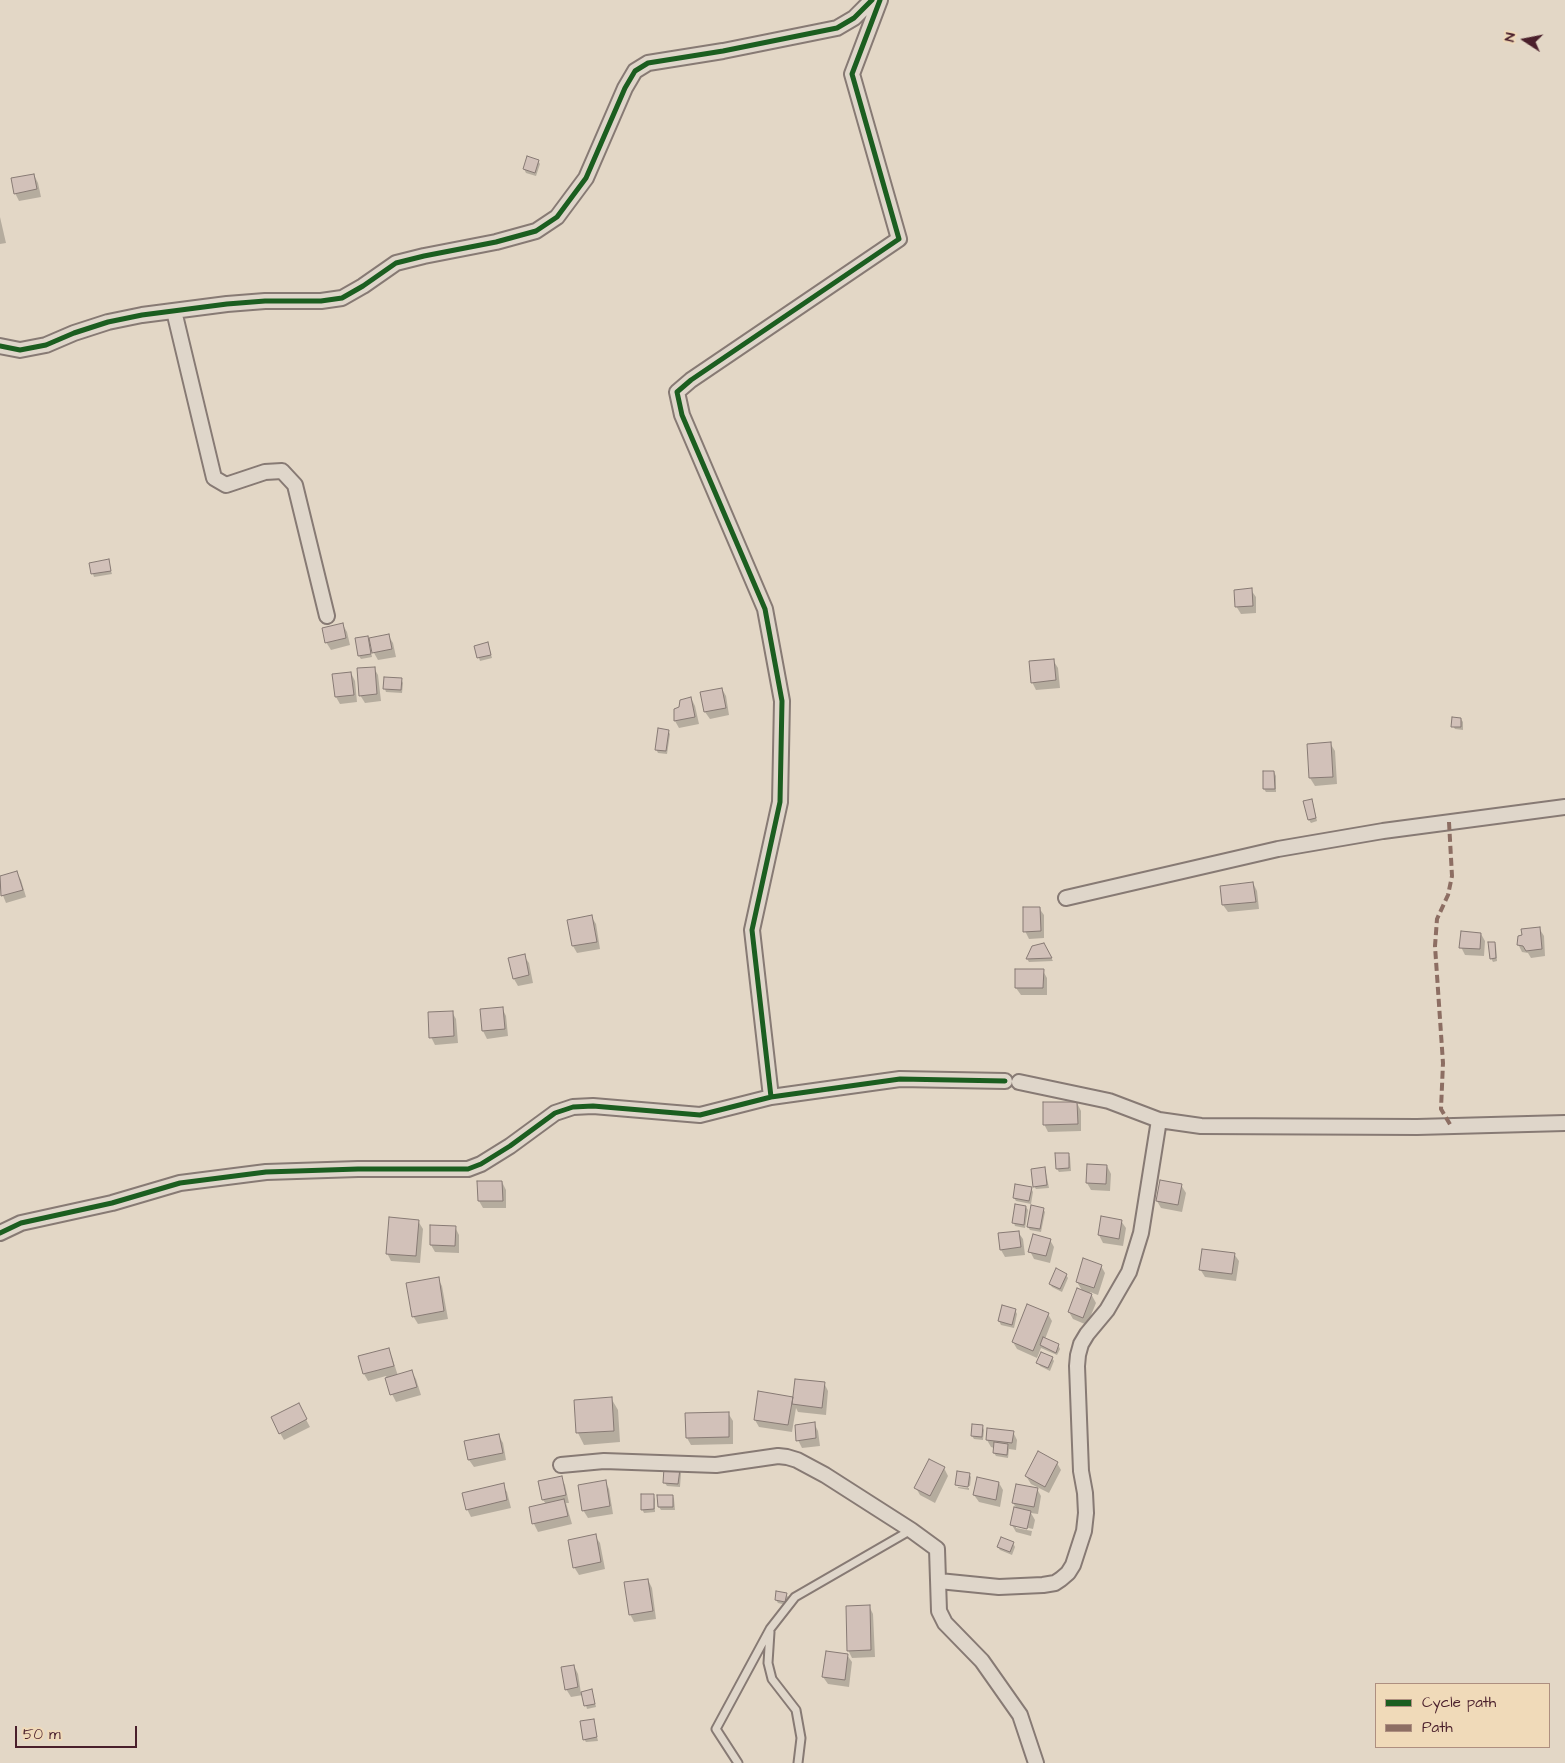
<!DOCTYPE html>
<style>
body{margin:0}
#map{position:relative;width:1565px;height:1763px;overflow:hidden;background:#e3d7c6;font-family:"Architects Daughter",sans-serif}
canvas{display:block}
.legend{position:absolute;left:1375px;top:1683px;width:175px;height:65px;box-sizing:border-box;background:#f0dab9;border:1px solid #ae8f80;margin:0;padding:6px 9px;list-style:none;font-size:15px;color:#4a1f2b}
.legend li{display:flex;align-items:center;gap:10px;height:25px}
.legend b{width:25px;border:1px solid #ae8f80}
.north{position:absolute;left:1500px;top:15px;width:50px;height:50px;-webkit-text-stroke:4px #f0dab9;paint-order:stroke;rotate:281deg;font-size:14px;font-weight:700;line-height:20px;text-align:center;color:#4a1f2b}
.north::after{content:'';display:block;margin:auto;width:18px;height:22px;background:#4a1f2b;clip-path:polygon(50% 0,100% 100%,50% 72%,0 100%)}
.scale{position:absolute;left:15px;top:1726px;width:122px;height:22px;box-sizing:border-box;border:2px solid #4a1f2b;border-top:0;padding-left:6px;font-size:15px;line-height:18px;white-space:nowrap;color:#4a1f2b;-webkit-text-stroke:4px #f0dab9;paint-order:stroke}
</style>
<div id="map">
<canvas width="1565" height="1763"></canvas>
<ul class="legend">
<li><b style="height:6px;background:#1b5e20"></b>Cycle path</li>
<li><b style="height:6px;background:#8d6e63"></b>Path</li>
</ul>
<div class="north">N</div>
<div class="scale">50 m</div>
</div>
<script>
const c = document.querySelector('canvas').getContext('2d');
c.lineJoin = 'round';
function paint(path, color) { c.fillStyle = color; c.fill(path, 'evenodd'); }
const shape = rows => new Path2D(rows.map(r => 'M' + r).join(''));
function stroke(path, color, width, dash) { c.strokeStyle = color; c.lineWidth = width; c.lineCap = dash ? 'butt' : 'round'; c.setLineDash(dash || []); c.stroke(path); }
const shadow = shape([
 [538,161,540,164,536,176,526,173,524,169],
 [34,175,38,183,41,197,19,201,15,193],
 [0,217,6,243,0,244],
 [108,561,112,574,94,577,93,574],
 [1251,590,1256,597,1256,613,1241,614,1236,606],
 [343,625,347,632,350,645,331,650,326,642],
 [388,635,393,643,396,657,378,660,374,653,372,646,370,646,372,657,361,659,359,656,367,637,372,644],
 [475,647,489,647,492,658,480,661],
 [1053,660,1058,668,1060,688,1036,690,1032,682],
 [374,668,378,675,381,701,365,703,360,695],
 [351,673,355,681,357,702,340,704,336,697],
 [401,679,403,683,402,693,386,692,385,689],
 [722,689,726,696,729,715,710,719,705,712],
 [691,698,695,706,699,724,679,728,675,721],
 [1461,719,1463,722,1463,730,1455,729,1453,726],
 [668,731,670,734,667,754,658,753,656,749],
 [1330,743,1335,751,1337,784,1315,786,1310,778,1308,745],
 [1274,772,1276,776,1276,792,1266,792,1264,789],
 [1313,803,1317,821,1311,823,1309,820],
 [17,873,21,880,26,897,6,903,0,888,0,877],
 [1253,883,1257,891,1259,909,1228,912,1223,905,1221,887],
 [1039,908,1044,915,1044,938,1029,939,1025,931],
 [591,916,596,924,600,949,577,953,573,946],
 [1539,928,1544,936,1545,956,1531,958,1528,953,1522,952,1518,944],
 [1481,934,1485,941,1484,956,1465,955,1461,947],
 [1495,943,1496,946,1497,961,1493,962,1491,958],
 [1044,945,1053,961,1029,962,1027,959],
 [524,956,529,963,533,983,518,986,514,979],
 [1043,971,1047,978,1047,995,1021,995,1016,988],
 [502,1008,506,1016,508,1036,487,1039,483,1031,481,1011],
 [452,1012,456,1019,458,1043,435,1045,431,1037],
 [1077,1103,1081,1111,1081,1131,1048,1132,1044,1124],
 [1068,1154,1070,1157,1071,1171,1059,1172,1057,1169],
 [1107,1166,1111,1174,1110,1191,1091,1190,1087,1183],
 [1045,1168,1049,1188,1036,1189,1034,1186],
 [502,1182,506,1190,506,1208,483,1208,479,1201],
 [1181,1185,1186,1193,1182,1212,1161,1208,1157,1201],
 [1031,1188,1033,1192,1031,1204,1016,1201,1014,1198],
 [1026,1207,1028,1210,1025,1228,1015,1226,1014,1223],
 [1043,1209,1045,1212,1041,1232,1030,1230,1028,1227],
 [418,1221,423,1229,420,1263,391,1261,387,1253],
 [1121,1221,1126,1228,1123,1246,1103,1243,1099,1235],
 [455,1227,459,1235,459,1253,435,1252,431,1245],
 [1018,1232,1023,1239,1025,1255,1005,1257,1001,1250],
 [1050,1240,1054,1247,1050,1263,1034,1259,1030,1251],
 [1234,1254,1239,1261,1236,1281,1205,1277,1200,1269],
 [1101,1266,1105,1273,1098,1295,1090,1292,1096,1303,1087,1325,1073,1319,1069,1312,1083,1292,1077,1282],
 [1066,1275,1068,1278,1062,1292,1052,1287,1050,1284],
 [438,1279,442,1286,448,1319,418,1324,413,1316],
 [1015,1310,1017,1314,1014,1328,1001,1325,999,1321],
 [1048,1314,1052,1321,1045,1339,1058,1345,1060,1349,1057,1355,1041,1348,1037,1358,1017,1349,1013,1342],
 [388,1349,392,1357,398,1376,412,1372,416,1379,421,1395,396,1402,392,1394,386,1376,368,1381,364,1374,360,1357],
 [1052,1358,1054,1361,1050,1371,1040,1366,1038,1363],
 [824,1383,828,1391,826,1415,798,1412,796,1408,792,1432,759,1427,755,1420],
 [611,1398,618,1410,620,1442,584,1445,578,1433,576,1401],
 [302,1412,310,1427,284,1440,280,1433],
 [728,1413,733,1421,733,1444,691,1445,687,1438],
 [814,1423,818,1431,820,1446,802,1448,798,1440],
 [982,1426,984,1430,983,1440,974,1439,972,1436],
 [1013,1432,1017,1440,1016,1450,1009,1449,1008,1458,996,1456,994,1453,994,1448,991,1447,987,1440],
 [499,1436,503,1443,506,1460,474,1467,469,1460,466,1442],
 [1057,1463,1061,1470,1049,1493,1031,1484,1026,1476],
 [944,1468,948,1476,935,1503,920,1495,916,1488],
 [679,1470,681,1473,680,1487,667,1486,665,1483],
 [958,1472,969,1474,971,1477,970,1486,957,1484,957,1486,957,1485],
 [561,1477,565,1485,569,1503,566,1503,572,1524,538,1532,534,1524,530,1508,546,1504,543,1500],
 [605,1481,609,1489,613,1514,588,1518,583,1510],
 [999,1483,1003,1490,1000,1507,979,1502,974,1495],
 [503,1485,507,1492,511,1508,471,1517,467,1509],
 [958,1487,969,1488,969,1490,958,1488],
 [1037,1489,1041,1496,1038,1514,1031,1513,1035,1520,1033,1529,1016,1525,1016,1528,1032,1531,1031,1536,1016,1532,1012,1525,1017,1509,1013,1503],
 [653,1495,655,1499,655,1512,644,1513,642,1509],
 [673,1496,674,1499,675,1510,661,1510,659,1507],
 [595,1536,600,1543,605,1569,579,1575,574,1567],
 [1013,1543,1015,1547,1012,1555,1000,1550,998,1547],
 [648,1580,652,1588,656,1619,634,1622,630,1614],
 [786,1594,788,1597,787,1605,778,1603,776,1600],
 [869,1606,873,1614,875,1657,852,1658,848,1650],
 [847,1655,852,1662,849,1687,828,1684,823,1677],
 [574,1666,578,1674,581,1693,593,1694,596,1707,587,1709,583,1695,571,1697,566,1689],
 [593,1720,598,1741,586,1742,584,1739]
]);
const building = shape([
 [527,156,539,160,535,173,523,169,527,156],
 [34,174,37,189,14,194,11,178,34,174],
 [109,559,111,571,91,574,89,563,109,559],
 [1252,588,1253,606,1235,607,1234,590,1252,588],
 [343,623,346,638,325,643,322,628,343,623],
 [389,634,392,649,372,653,369,638,389,634],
 [368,636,371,654,358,656,355,638,368,636],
 [488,642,491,655,477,658,474,646,488,642],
 [1054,659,1056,680,1031,683,1029,661,1054,659],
 [375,667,377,694,359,696,357,668,375,667],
 [351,672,354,695,335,697,332,674,351,672],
 [384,677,402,678,401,690,383,689,384,677],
 [722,688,726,708,704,712,700,692,722,688],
 [691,697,695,717,674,721,674,709,679,707,680,700,691,697],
 [1452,717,1461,718,1461,727,1451,727,1452,717],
 [658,728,669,730,666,751,655,750,658,728],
 [1331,742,1333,777,1309,778,1307,744,1331,742],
 [1263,771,1274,771,1275,789,1263,789,1263,771],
 [1312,799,1316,818,1308,820,1303,801,1312,799],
 [17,871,23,890,1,896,0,876,17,871],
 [1253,882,1256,902,1222,905,1220,886,1253,882],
 [1023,907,1040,907,1041,931,1023,932,1023,907],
 [592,915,597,942,572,946,567,920,592,915],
 [1540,927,1542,949,1526,951,1523,946,1517,945,1518,936,1522,935,1521,929,1540,927],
 [1461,931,1481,933,1480,949,1459,948,1461,931],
 [1488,942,1495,942,1496,958,1490,959,1488,942],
 [1044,943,1052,958,1026,959,1032,946,1044,943],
 [525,954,529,975,513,979,508,958,525,954],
 [1015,969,1044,969,1043,988,1015,988,1015,969],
 [503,1007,505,1029,482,1031,480,1009,503,1007],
 [453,1011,454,1036,429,1038,428,1012,453,1011],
 [1043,1102,1077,1102,1078,1124,1043,1125,1043,1102],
 [1055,1153,1069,1153,1069,1168,1056,1169,1055,1153],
 [1087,1164,1107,1165,1106,1184,1086,1183,1087,1164],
 [1045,1167,1047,1185,1033,1187,1031,1169,1045,1167],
 [1160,1180,1182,1184,1178,1205,1156,1201,1160,1180],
 [477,1181,502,1181,503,1201,478,1201,477,1181],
 [1015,1184,1032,1187,1029,1201,1013,1198,1015,1184],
 [1015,1204,1026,1206,1024,1225,1012,1223,1015,1204],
 [1031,1205,1044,1208,1040,1229,1027,1227,1031,1205],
 [1101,1216,1122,1220,1119,1239,1098,1235,1101,1216],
 [389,1217,419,1220,416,1256,386,1254,389,1217],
 [430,1225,456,1226,455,1246,430,1245,430,1225],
 [1019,1231,1021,1247,1000,1250,998,1233,1019,1231],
 [1033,1234,1051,1239,1046,1256,1028,1252,1033,1234],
 [1202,1249,1235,1253,1232,1274,1199,1270,1202,1249],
 [1083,1258,1102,1265,1094,1288,1076,1282,1083,1258],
 [1056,1268,1067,1274,1060,1289,1049,1284,1056,1268],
 [439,1277,444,1311,412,1317,406,1283,439,1277],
 [1077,1288,1092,1294,1083,1318,1068,1312,1077,1288],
 [1027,1304,1049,1313,1033,1351,1012,1342,1027,1304],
 [1002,1305,1016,1309,1012,1325,998,1321,1002,1305],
 [1043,1337,1059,1344,1056,1353,1040,1345,1043,1337],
 [389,1348,394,1366,363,1374,358,1356,389,1348],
 [1041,1352,1053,1357,1048,1368,1036,1363,1041,1352],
 [412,1370,417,1387,390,1395,385,1378,412,1370],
 [795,1379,825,1382,822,1408,792,1404,795,1379],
 [758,1391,793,1397,788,1425,754,1420,758,1391],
 [612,1397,614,1431,576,1433,574,1400,612,1397],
 [299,1403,307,1419,279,1434,271,1417,299,1403],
 [729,1412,729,1437,686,1438,685,1413,729,1412],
 [815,1422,816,1438,796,1441,795,1425,815,1422],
 [972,1424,983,1425,982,1437,971,1436,972,1424],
 [987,1428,1014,1431,1012,1443,986,1440,987,1428],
 [499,1434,503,1453,468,1460,464,1441,499,1434],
 [994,1442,1008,1444,1007,1455,993,1453,994,1442],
 [1038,1451,1058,1462,1045,1487,1025,1476,1038,1451],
 [929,1459,945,1467,930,1496,914,1488,929,1459],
 [664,1468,680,1469,678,1484,663,1483,664,1468],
 [957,1471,970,1473,968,1487,955,1485,957,1471],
 [562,1476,566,1495,542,1500,538,1481,562,1476],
 [977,1477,999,1482,996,1500,973,1495,977,1477],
 [606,1480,610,1506,582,1511,578,1485,606,1480],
 [504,1483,507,1500,466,1510,462,1493,504,1483],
 [1016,1484,1038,1488,1034,1507,1012,1503,1016,1484],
 [641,1494,654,1494,654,1509,641,1510,641,1494],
 [657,1495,673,1495,673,1507,658,1507,657,1495],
 [564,1499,568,1516,532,1524,529,1507,564,1499],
 [1014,1507,1031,1511,1027,1529,1010,1525,1014,1507],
 [596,1534,601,1562,573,1568,568,1540,596,1534],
 [1001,1537,1014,1542,1010,1552,997,1547,1001,1537],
 [648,1579,653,1611,629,1615,624,1582,648,1579],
 [776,1591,787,1593,785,1602,775,1600,776,1591],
 [870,1605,871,1650,847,1651,846,1606,870,1605],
 [826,1651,848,1654,845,1680,822,1677,826,1651],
 [574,1665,578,1687,565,1690,561,1667,574,1665],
 [592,1689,595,1704,584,1706,581,1692,592,1689],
 [594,1719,597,1737,583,1740,580,1721,594,1719]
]);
const service = shape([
 [770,1632,768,1663,772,1679,796,1710,801,1738,798,1763],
 [738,1763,716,1729,770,1629,795,1597,911,1530]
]);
const minor = shape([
 [174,311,214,478,226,485,265,472,282,471,295,485,327,616],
 [0,346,20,350,46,345,74,333,108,322,142,315,227,304,265,301,321,301,342,298,363,286,396,263,424,256,496,242,536,231,557,217,586,178,625,88,635,71,648,63,723,51,837,28,854,18,872,0],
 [1066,898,1278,849,1383,831,1565,807],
 [1019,1082,1109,1101,1159,1120,1201,1126,1417,1127,1565,1123],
 [771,1097,752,930,780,802,782,701,765,609,682,415,677,392,691,380,899,239,852,74,880,0],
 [0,1233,21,1223,112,1203,180,1183,266,1172,358,1169,468,1169,481,1164,510,1146,555,1113,573,1107,593,1106,700,1115,771,1097,900,1079,1005,1081],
 [561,1465,604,1461,716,1465,778,1456,787,1457,797,1460,825,1475,911,1530,937,1549,939,1611,945,1623,982,1661,1020,1715,1036,1763],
 [939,1581,999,1587,1043,1585,1055,1583,1061,1579,1068,1573,1073,1565,1084,1531,1086,1513,1085,1493,1081,1471,1077,1366,1078,1355,1081,1344,1087,1334,1107,1310,1129,1272,1141,1233,1159,1120]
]);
const quiet = shape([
 [1449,822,1452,876,1448,895,1437,919,1435,946,1443,1063,1441,1109,1451,1126]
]);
const cycleway = shape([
 [0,346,20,350,46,345,74,333,108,322,142,315,227,304,265,301,321,301,342,298,363,286,396,263,424,256,496,242,536,231,557,217,586,178,625,88,635,71,648,63,723,51,837,28,854,18,872,0],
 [771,1097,752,930,780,802,782,701,765,609,682,415,677,392,691,380,899,239,852,74,880,0],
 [0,1233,21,1223,112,1203,180,1183,266,1172,358,1169,468,1169,481,1164,510,1146,555,1113,573,1107,593,1106,700,1115,771,1097,900,1079,1005,1081]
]);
paint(shadow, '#0003');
paint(building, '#d2c1b9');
stroke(building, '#877a74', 1);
stroke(service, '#877a74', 11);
stroke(minor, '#877a74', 18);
stroke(service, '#dfd6ca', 7);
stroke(minor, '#dfd6ca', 14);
stroke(quiet, '#8d6e63', 4, [8, 4]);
stroke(cycleway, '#1b5e20', 5);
</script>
